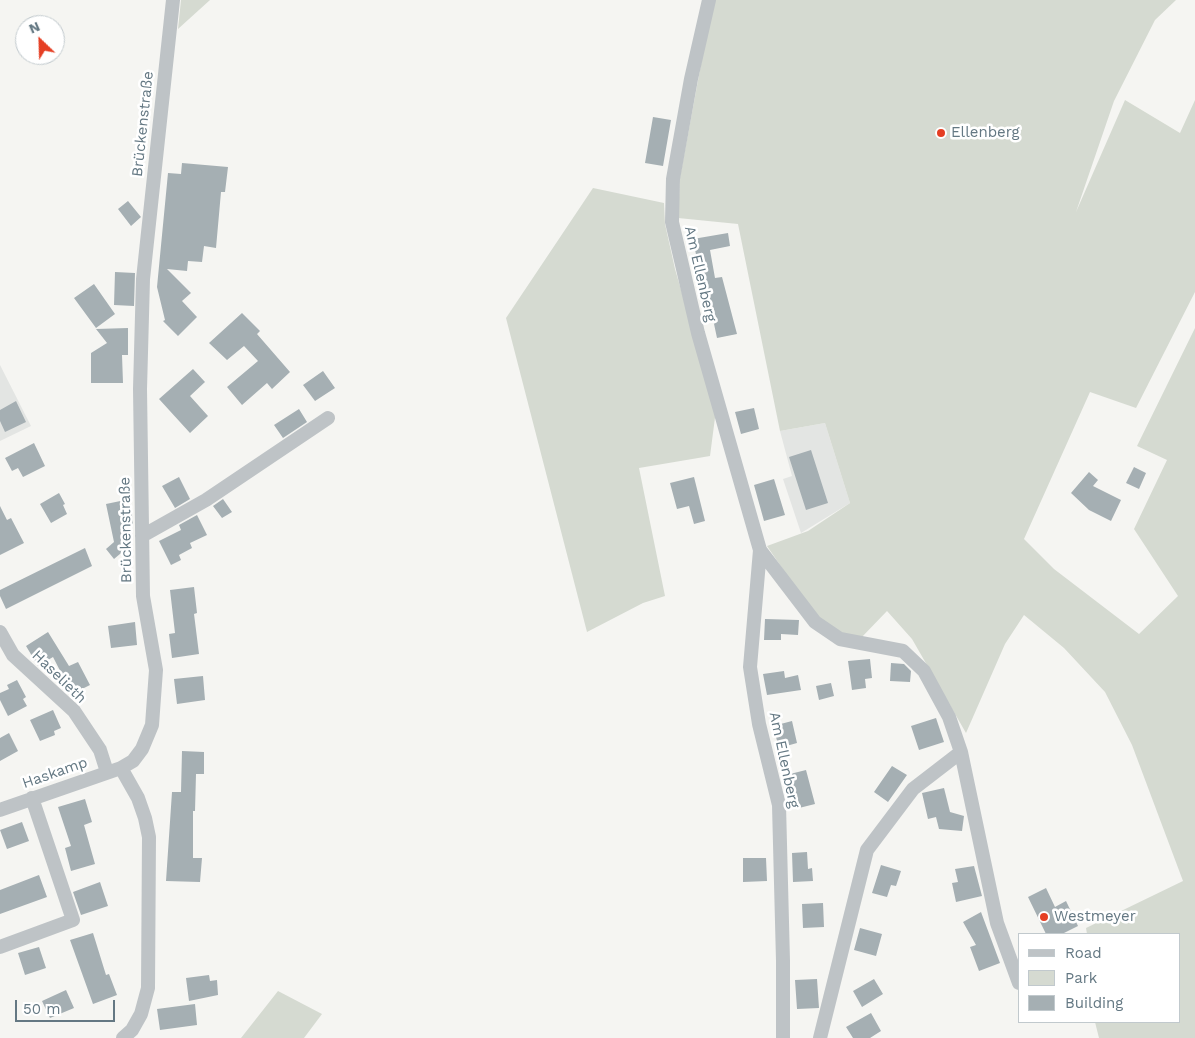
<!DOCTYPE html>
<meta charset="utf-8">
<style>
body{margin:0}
#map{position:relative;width:1195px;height:1038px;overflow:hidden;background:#f5f5f2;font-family:"Work Sans",sans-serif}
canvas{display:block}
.legend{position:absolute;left:1018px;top:933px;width:162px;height:90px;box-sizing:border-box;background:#fff;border:1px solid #c1c9cd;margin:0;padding:6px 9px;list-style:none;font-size:15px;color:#647883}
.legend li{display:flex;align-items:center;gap:10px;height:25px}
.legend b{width:25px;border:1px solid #c1c9cd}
.north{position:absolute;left:15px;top:15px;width:50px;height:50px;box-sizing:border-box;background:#fff;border:1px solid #c1c9cd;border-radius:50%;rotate:336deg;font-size:14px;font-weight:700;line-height:20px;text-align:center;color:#647883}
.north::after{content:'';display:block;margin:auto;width:18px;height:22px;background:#e53e23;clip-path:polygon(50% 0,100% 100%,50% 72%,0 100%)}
.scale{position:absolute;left:15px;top:1000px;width:100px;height:22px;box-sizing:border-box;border:2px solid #647883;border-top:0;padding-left:6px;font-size:15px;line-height:18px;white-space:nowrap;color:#647883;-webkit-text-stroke:4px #fff;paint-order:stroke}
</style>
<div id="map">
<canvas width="1195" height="1038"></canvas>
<ul class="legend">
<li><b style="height:6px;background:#bec3c6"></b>Road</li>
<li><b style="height:14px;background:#d5dad1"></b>Park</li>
<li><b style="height:14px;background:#a5afb3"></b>Building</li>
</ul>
<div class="north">N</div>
<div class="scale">50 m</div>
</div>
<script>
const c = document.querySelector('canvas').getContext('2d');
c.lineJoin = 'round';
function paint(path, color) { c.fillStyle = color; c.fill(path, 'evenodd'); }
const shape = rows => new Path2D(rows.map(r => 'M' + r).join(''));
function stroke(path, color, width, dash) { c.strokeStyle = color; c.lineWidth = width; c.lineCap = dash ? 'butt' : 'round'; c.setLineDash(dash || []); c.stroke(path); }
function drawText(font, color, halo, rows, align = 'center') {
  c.font = font + ' "Work Sans",sans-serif'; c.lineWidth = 5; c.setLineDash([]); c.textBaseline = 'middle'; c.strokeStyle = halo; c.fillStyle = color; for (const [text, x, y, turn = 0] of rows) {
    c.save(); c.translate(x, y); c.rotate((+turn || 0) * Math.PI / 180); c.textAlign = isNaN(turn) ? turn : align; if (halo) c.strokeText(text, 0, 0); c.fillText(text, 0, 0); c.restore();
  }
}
const built = shape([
 [0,365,31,426,0,441],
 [825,423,850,503,801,533,783,479,792,476,780,431]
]);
const green = shape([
 [181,0,210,0,178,29],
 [713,0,1176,0,1155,20,1114,101,1076,212,1125,100,1180,133,1195,100,1195,292,1136,408,1090,392,1024,539,1054,569,1139,634,1178,596,1134,529,1167,460,1137,446,1195,328,1195,1038,1099,1038,1095,1022,1179,1022,1179,934,1087,934,1086,928,1183,881,1132,745,1105,692,1064,648,1024,615,1005,644,966,733,912,639,887,611,860,639,846,636,817,619,767,546,808,531,850,503,825,423,780,431,738,224,678,218,680,177],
 [593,188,664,203,665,224,675,269,716,410,710,456,639,468,665,596,643,603,587,632,506,318],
 [278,991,322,1014,304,1038,241,1038]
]);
const building = shape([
 [653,117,671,120,663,166,645,163],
 [182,163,228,167,225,192,221,192,216,248,204,246,202,262,188,261,187,271,167,269,191,293,182,301,197,317,178,336,163,321,165,320,157,287,168,173,181,174],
 [128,201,141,217,131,226,118,209],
 [728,233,730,246,710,250,715,278,722,277,737,334,717,338,710,305,706,306,693,239],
 [115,272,135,273,134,306,114,305],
 [94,284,115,314,96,328,74,298],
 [242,313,260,331,257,334,290,372,272,389,267,383,242,405,227,387,258,361,244,346,227,360,209,343],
 [128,328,128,355,122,355,123,383,91,383,91,353,107,343,96,329],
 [193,369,205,382,190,396,208,416,190,433,159,399],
 [323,371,335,388,315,401,303,385],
 [16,401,26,422,5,432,0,421,0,410],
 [754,408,759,429,741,434,735,412],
 [299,409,307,422,283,438,274,425],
 [34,443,45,466,23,477,18,468,12,471,5,458],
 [811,450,828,503,806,510,789,457],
 [1134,467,1146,473,1139,489,1126,483],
 [1089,472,1098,480,1093,486,1121,500,1111,521,1089,510,1071,493],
 [179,477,190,499,175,508,162,486],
 [694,477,705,521,694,524,689,506,677,509,670,483],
 [774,479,785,515,764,521,754,485],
 [59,493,65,504,63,505,67,514,51,523,40,504],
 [130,499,133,524,122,527,133,543,114,559,106,549,114,542,106,504],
 [223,499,232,512,222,518,213,506],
 [0,506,7,520,11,518,24,543,0,555],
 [197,515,207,535,190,543,192,548,179,555,181,560,171,565,159,541,181,530,179,525],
 [85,548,92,566,6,609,0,596,0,590],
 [194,587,197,613,194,614,199,654,172,658,169,634,175,633,170,590],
 [765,619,799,620,798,635,781,634,781,640,764,640],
 [135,622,137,645,111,648,108,626],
 [48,632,69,666,78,662,90,685,72,694,53,657,38,666,26,646],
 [870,659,872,678,865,679,866,688,852,690,848,661],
 [891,663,904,664,911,671,910,682,890,681],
 [784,671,785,678,798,675,801,690,767,695,763,674],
 [203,676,205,700,177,704,174,679],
 [17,680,26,697,23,699,27,706,8,716,0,700,0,693,9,689,7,685],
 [831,683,834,696,819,700,816,686],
 [53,710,61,728,54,731,55,735,40,741,30,720],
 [936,718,944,742,919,750,911,726],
 [792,721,797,743,779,748,773,726],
 [9,733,18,751,0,761,0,738],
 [182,751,204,752,204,774,196,774,195,811,193,811,193,858,202,858,200,882,166,881,172,792,181,792],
 [892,766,907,775,888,802,874,792],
 [806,770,815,804,795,809,786,775],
 [944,788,950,812,964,816,962,831,939,829,936,817,928,819,922,793],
 [85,799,92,822,84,825,95,864,71,871,65,848,71,846,58,807],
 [22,822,29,841,7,849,0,830],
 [807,852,808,869,812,868,813,881,793,882,792,853],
 [743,858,766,858,767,881,743,882],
 [881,865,901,871,896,886,891,885,887,897,872,893],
 [974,866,982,896,956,902,952,883,958,882,955,869],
 [39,875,47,897,0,914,0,890],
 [100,882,108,906,81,915,73,892],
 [1046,888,1055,907,1066,901,1078,926,1062,934,1046,934,1028,897],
 [823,903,824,927,803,928,802,904],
 [981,912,1000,963,979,971,970,947,976,945,963,922],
 [860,928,882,934,876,956,854,950],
 [93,933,106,975,109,974,117,995,93,1004,70,940],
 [39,947,46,968,25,975,18,953],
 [209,975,210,981,217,980,218,995,189,1001,186,978],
 [817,979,819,1008,797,1009,795,980],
 [874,979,883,994,862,1007,853,991],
 [66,990,74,1008,50,1018,42,1001],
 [195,1004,197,1025,160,1030,157,1009],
 [871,1013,881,1031,870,1038,853,1038,846,1027]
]);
const street = shape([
 [709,0,691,79,673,179,672,222,698,333,760,550,750,667,759,724,779,805,783,961,783,1038],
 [142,536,206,500,328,418],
 [760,550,815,622,840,639,903,651,924,671,949,717,961,752,997,923,1019,983],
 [0,632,13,655,74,711,100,750,107,772],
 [121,768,138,798,145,818,149,837,148,988,141,1014,132,1030,123,1038],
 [0,810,121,768,133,761,142,749,152,725,156,670,143,596,140,389,143,279,173,0],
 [0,947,73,920,32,798],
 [820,1038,867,850,913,789,961,752]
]);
const markers = [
 [941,133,5,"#e53e23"],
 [1044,917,5,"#e53e23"]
];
const streetNames = [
 ["Brückenstraße",143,124,-84],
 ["Am Ellenberg",700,274,77],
 ["Brückenstraße",126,530,-91],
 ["Haselieth",59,677,44],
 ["Am Ellenberg",784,760,78],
 ["Haskamp",55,773,-19]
];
const poiNames = [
 ["Ellenberg",951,133],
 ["Westmeyer",1054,917]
];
paint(built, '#e3e5e3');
paint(green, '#d5dad1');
paint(building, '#a5afb3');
stroke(street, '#bec3c6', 14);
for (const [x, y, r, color] of markers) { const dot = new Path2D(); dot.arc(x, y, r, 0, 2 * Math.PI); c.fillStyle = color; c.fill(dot); stroke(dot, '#fff', 2); }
drawText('15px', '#647883', '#fff', streetNames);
drawText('15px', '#647883', '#fff', poiNames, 'left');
</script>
